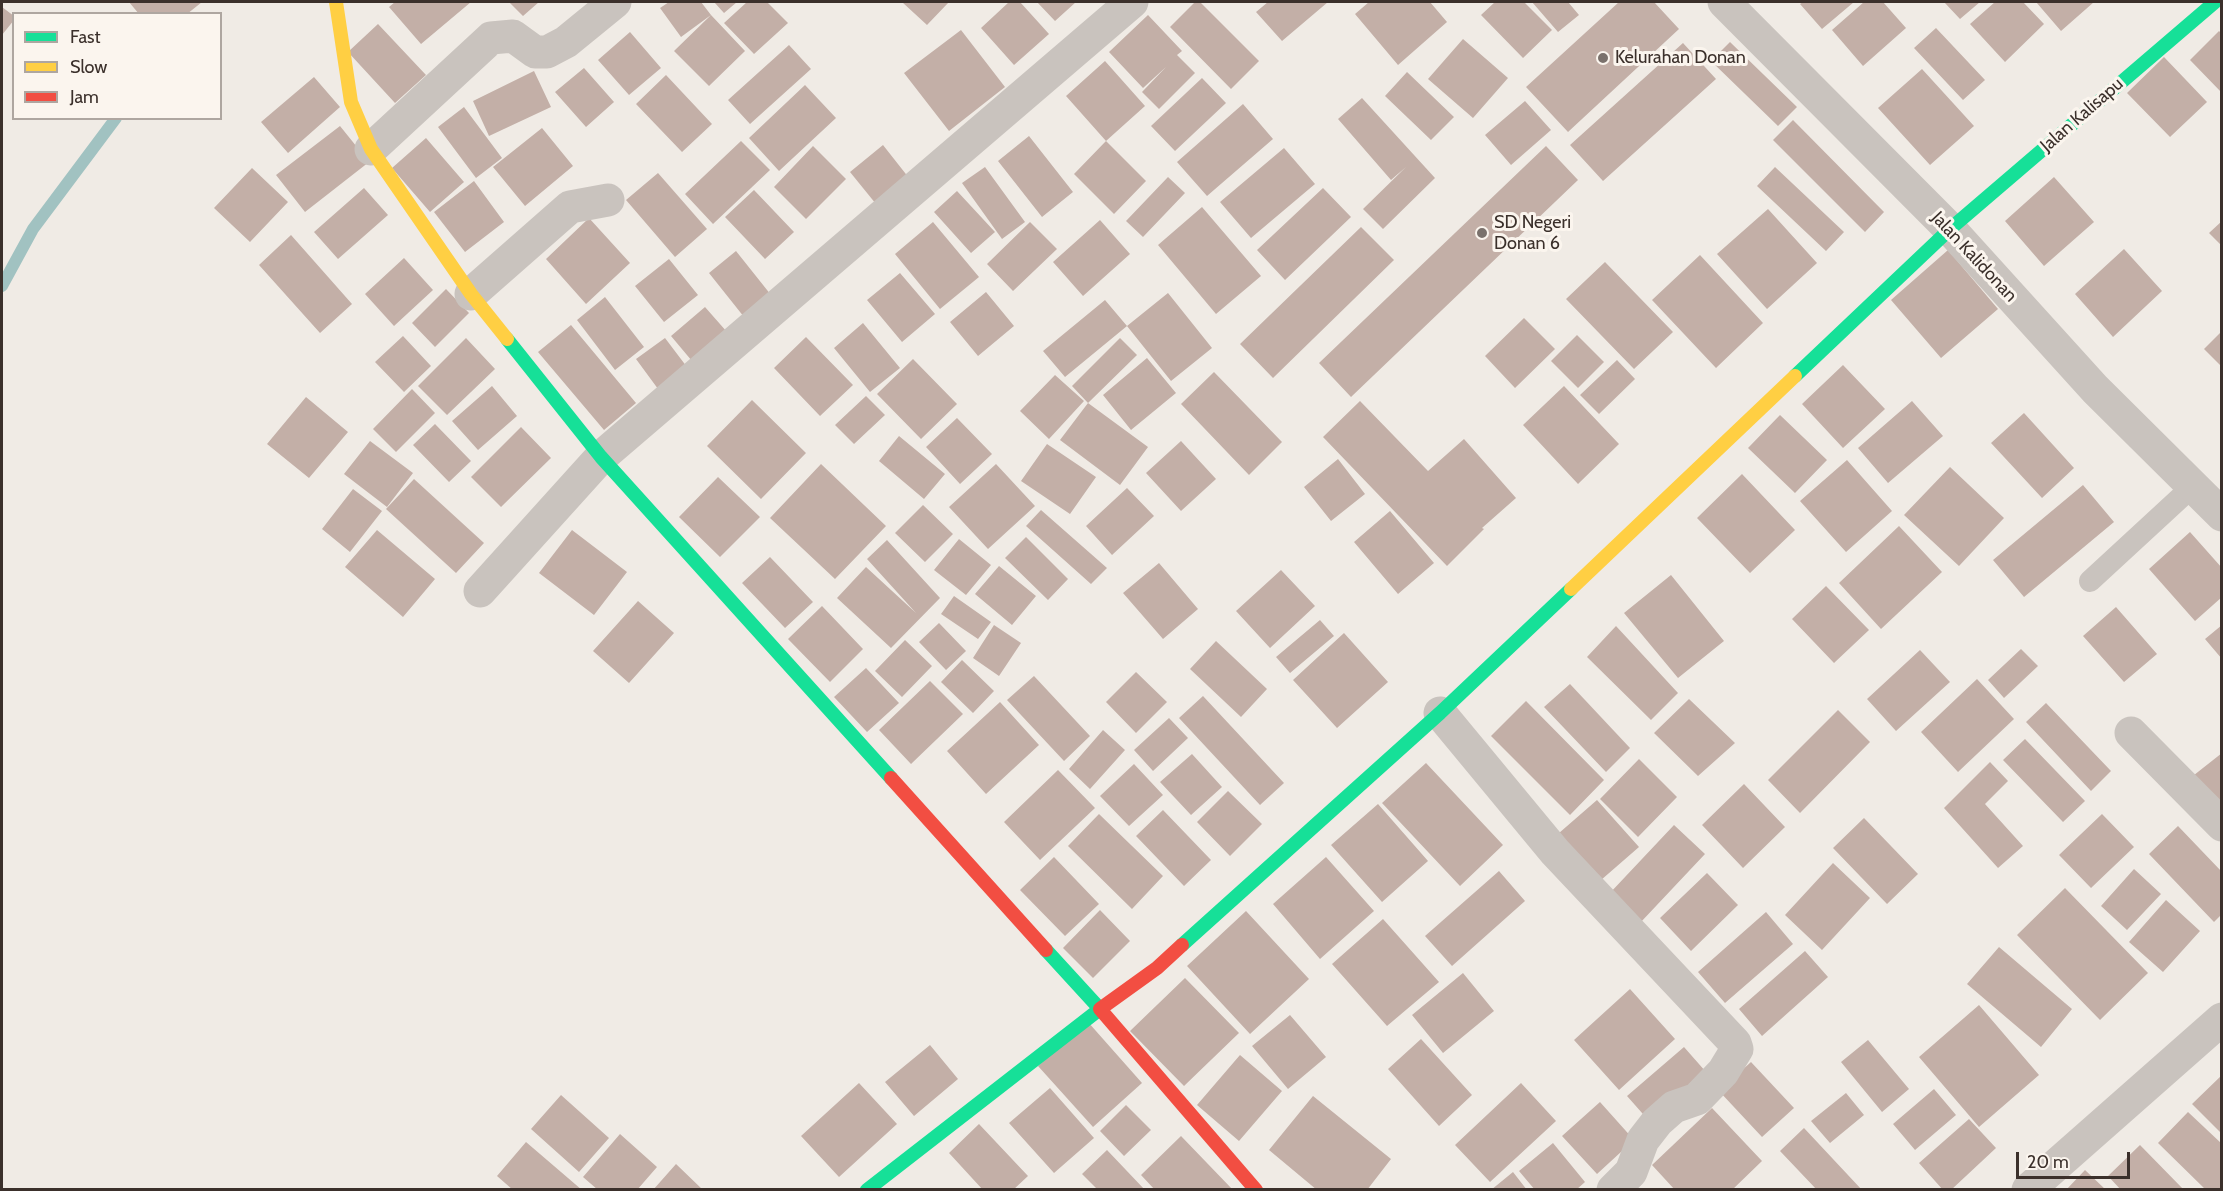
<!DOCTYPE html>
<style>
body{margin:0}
#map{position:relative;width:2223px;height:1191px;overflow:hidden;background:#f0ebe5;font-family:Cabin,sans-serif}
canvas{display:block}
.frame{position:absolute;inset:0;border:3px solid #3b302b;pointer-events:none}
.legend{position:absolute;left:12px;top:12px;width:210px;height:108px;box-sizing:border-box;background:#fbf5ee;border:2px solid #aea6a0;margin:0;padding:8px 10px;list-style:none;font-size:18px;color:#3b302b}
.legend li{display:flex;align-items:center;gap:12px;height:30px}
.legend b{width:30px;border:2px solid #aea6a0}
.scale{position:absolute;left:2016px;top:1152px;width:114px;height:27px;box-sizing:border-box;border:3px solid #3b302b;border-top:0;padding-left:8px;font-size:18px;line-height:21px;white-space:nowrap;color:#3b302b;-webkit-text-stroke:4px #fbf5ee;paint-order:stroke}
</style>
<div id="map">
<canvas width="2223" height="1191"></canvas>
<div class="frame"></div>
<ul class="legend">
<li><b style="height:8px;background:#16e098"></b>Fast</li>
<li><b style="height:8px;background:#ffcf43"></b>Slow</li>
<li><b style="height:8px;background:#f24e42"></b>Jam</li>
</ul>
<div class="scale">20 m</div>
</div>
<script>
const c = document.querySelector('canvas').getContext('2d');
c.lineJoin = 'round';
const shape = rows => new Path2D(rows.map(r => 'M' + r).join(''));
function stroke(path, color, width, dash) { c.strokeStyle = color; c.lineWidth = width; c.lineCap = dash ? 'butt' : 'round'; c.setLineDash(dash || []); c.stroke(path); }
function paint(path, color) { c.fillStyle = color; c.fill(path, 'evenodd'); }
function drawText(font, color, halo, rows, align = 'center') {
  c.font = font + ' Cabin,sans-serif'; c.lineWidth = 6; c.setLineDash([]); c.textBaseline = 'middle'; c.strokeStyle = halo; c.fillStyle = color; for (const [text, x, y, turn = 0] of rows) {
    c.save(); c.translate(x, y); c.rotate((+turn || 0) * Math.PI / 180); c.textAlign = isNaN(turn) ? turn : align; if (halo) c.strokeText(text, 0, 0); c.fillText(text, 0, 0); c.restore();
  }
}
const stream = shape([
 [2,286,33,229,116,118]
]);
const building = shape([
 [129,2,202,2,187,14,139,14],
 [395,2,471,2,421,44,389,7],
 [509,2,539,2,523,16],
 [669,2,701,2,711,15,745,51,709,86,674,51,711,15,681,37,660,8],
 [714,2,737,2,724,13],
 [747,2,767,2,788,23,754,54,724,23],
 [902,2,949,2,927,25],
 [1009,2,1020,2,1049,34,1014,65,981,28],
 [1037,2,1076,2,1055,21],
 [1195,2,1200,2,1259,61,1231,89,1170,27],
 [1268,2,1328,2,1282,41,1256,12],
 [1369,2,1430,2,1447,22,1398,65,1355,14],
 [1495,2,1524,2,1552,30,1523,58,1481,15],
 [1532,2,1568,2,1579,15,1558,32],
 [1619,2,1654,2,1679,29,1568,132,1526,87],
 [1803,2,1854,2,1822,29,1800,4],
 [1864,2,1883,2,1906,28,1863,66,1832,30],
 [1944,2,1980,2,1960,19],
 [1995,2,2023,2,2044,24,2005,62,1970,24],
 [2036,2,2094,2,2061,31],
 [2,7,14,16,14,20,2,35],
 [1148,15,1182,51,1177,55,1195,73,1159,109,1142,92,1166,67,1143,88,1109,52],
 [378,24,426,75,395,103,348,52],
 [1936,28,1985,80,1963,100,1914,48],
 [961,30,1005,87,949,131,904,73],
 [2219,31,2222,34,2222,93,2190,60],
 [630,32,661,68,629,95,598,60],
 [1463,39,1508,78,1473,118,1428,79],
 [1730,42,1797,107,1778,126,1711,61],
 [1683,43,1716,79,1603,181,1570,145],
 [789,45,811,69,750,124,728,100],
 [2164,57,2207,102,2170,137,2127,93],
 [1105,61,1145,106,1106,141,1066,96],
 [584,68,614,102,586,127,555,92],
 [1922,69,1974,126,1930,165,1878,108],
 [534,71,551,107,489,136,473,101],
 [1407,72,1454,117,1431,140,1385,96],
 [666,75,712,124,682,152,636,104],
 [314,77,340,107,288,153,261,122],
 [1202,78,1226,103,1175,151,1151,126],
 [805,85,836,118,779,171,749,138],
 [1362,98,1435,178,1383,229,1363,209,1406,167,1391,180,1338,119],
 [1525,101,1551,130,1511,165,1485,135],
 [1243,104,1273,139,1207,196,1177,162],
 [464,107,502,158,476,178,438,127],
 [1793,120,1884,212,1865,232,1773,140],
 [340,126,369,162,305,212,276,175],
 [542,128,573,166,525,206,493,167],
 [1029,136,1073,192,1042,217,998,161],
 [426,138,464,182,430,212,392,168],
 [741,141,770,170,713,224,685,194],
 [1106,141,1146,181,1114,214,1074,174],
 [883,145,909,178,876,204,850,172],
 [813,146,846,179,806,219,774,187],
 [1546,146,1578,180,1351,397,1319,363],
 [1284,148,1315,184,1251,238,1220,202],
 [985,167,1025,222,1002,239,962,183],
 [1775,167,1844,232,1826,251,1757,186],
 [252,168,288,202,250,242,214,208],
 [658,173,707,229,675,257,626,200],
 [1168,177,1185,193,1143,237,1126,221],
 [2054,177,2094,222,2044,266,2005,221],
 [474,181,504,222,465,252,434,212],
 [364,188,388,215,338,259,314,232],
 [1323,188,1351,217,1285,280,1257,250],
 [754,190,794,232,765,259,725,217],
 [957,191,995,232,971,253,934,212],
 [1202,207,1261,276,1216,314,1158,245],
 [1768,209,1817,263,1767,309,1717,254],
 [589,218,630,263,586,304,546,259],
 [1100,220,1130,254,1083,296,1053,262],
 [2222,221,2222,246,2209,233],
 [933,222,979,277,940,309,895,254],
 [1030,222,1057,249,1013,291,987,264],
 [1361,227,1394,260,1273,378,1240,344],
 [291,235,352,304,320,333,259,265],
 [2124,249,2162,291,2113,337,2075,294],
 [1948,250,1998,309,1941,358,1891,300],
 [736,251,775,300,748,322,709,273],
 [1700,255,1763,323,1716,368,1652,300],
 [404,258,433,290,394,326,365,294],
 [669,259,698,295,664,322,635,286],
 [1605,262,1673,332,1634,369,1566,299],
 [900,273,935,314,902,342,867,300],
 [446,289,469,313,435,347,412,323],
 [986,292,1014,326,978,356,950,322],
 [1168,293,1212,348,1171,381,1127,326],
 [605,297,644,347,615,370,577,320],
 [1105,300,1127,326,1065,377,1043,351],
 [705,307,727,332,692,361,671,336],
 [1524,318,1555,349,1515,388,1485,356],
 [863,323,900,368,870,392,834,348],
 [571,325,636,403,604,430,538,352],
 [2222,331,2222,367,2204,349],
 [1577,335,1604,362,1578,388,1551,361],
 [403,336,431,366,404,392,375,362],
 [806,337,853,385,820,416,774,368],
 [466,338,495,369,447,415,418,386],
 [665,338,690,371,661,393,636,359],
 [1120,338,1137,355,1088,403,1072,386],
 [1147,358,1176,393,1131,430,1103,395],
 [913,359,957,404,921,439,877,394],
 [1617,360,1635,379,1599,414,1580,395],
 [1843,365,1885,409,1843,448,1802,404],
 [1214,372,1282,442,1249,475,1181,404],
 [1055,375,1084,401,1049,439,1020,411],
 [492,386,517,416,478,450,452,421],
 [1564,386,1619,444,1578,484,1523,425],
 [412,389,435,413,396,452,373,429],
 [866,396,885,415,854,444,835,425],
 [306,397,348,432,309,478,267,444],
 [752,400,806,453,761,499,707,446],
 [1360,401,1428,471,1464,439,1516,498,1482,528,1484,529,1447,566,1323,437],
 [1912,401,1943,436,1888,483,1858,448],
 [1088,403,1148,447,1120,485,1060,440],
 [2024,413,2074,468,2042,498,1991,443],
 [1780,415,1827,460,1795,493,1748,448],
 [957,418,992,454,960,484,926,447],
 [435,424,471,461,449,482,413,445],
 [521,427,551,458,501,507,471,477],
 [899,436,945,474,924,499,879,461],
 [370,441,413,473,387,507,344,474],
 [1181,441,1216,479,1181,511,1146,473],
 [1047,444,1096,477,1070,514,1021,481],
 [1338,459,1365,494,1331,521,1304,487],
 [1847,460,1892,511,1846,552,1800,501],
 [821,464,886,526,835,579,770,518],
 [996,464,1035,506,988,549,949,507],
 [1950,467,2004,518,1959,566,1904,515],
 [1742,474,1795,530,1750,573,1697,518],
 [718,477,760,517,720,557,679,517],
 [414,479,484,543,456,573,386,509],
 [2083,485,2114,522,2024,597,1993,560],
 [1127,488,1154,516,1112,555,1086,526],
 [353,489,382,511,350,552,322,529],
 [923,505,953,534,925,562,895,533],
 [1041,510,1107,568,1091,584,1026,526],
 [1390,511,1434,563,1398,594,1354,542],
 [1899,526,1942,572,1881,629,1839,583],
 [377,530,435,579,403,617,345,567],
 [572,530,627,572,594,615,539,573],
 [2190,532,2222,568,2222,597,2195,621,2149,569],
 [1026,537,1068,579,1048,600,1005,558],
 [959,539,991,565,966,595,934,570],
 [887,540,940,598,891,648,837,598,866,567,916,613,867,559],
 [770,557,813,602,785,628,742,583],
 [1159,563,1198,609,1163,639,1123,593],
 [999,566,1036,596,1012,625,975,594],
 [1281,570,1315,606,1270,648,1236,611],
 [1671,575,1724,641,1678,678,1624,613],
 [1826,586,1869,630,1834,663,1792,619],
 [954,596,991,622,978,639,941,614],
 [638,601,674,633,629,683,593,651],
 [822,606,863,649,830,682,788,639],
 [2116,607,2157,654,2124,682,2083,636],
 [1320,620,1334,636,1290,673,1276,657],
 [939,623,966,651,946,670,919,642],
 [994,625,1021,643,999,676,973,658],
 [2222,625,2222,659,2205,639],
 [1616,626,1678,693,1651,720,1587,657],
 [1344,633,1388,682,1337,728,1293,680],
 [905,640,932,666,902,697,875,671],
 [1216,641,1267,689,1241,717,1190,669],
 [2021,649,2038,666,2004,698,1988,680],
 [1920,650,1950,682,1896,731,1867,699],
 [962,660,994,691,973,713,941,682],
 [866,668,899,703,867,732,834,697],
 [1136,672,1167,702,1136,733,1106,702],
 [1034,676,1090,736,1064,761,1007,700],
 [1977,679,2014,719,1958,772,1921,732],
 [930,681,963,714,911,764,879,730],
 [1570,684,1630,748,1606,772,1544,707],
 [1203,696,1284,783,1260,805,1179,718],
 [1689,699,1735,743,1698,776,1654,733],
 [1526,701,1604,780,1570,815,1491,736],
 [1000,702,1039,745,986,794,947,751],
 [2046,703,2111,771,2091,791,2026,722],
 [1838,710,1870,742,1800,813,1768,780],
 [1169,718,1188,738,1153,771,1134,750],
 [1103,730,1125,750,1090,789,1069,769],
 [2025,739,2085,801,2063,822,2003,760],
 [2222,753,2222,820,2189,779],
 [1192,754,1222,787,1191,815,1160,782],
 [1639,759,1677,797,1638,837,1600,799],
 [1990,762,2008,781,1985,804,2023,846,1998,868,1944,808],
 [1426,763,1503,845,1460,886,1382,803],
 [1134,764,1163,795,1129,826,1100,796],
 [1058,770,1095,808,1040,860,1004,822],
 [1744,784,1785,827,1743,868,1702,825],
 [1228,791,1262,824,1230,856,1197,822],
 [1597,800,1639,847,1593,887,1551,840],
 [1378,804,1428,861,1382,902,1331,845],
 [1163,810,1211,860,1184,886,1136,836],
 [1099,814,1163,876,1132,909,1068,846],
 [2102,814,2134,847,2091,888,2059,855],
 [1864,818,1918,874,1887,904,1833,848],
 [1674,825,1705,854,1640,923,1609,894],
 [2178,826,2222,872,2222,914,2214,922,2149,854],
 [1054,857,1099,904,1065,936,1020,890],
 [1326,857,1374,911,1320,959,1273,904],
 [1833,863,1870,898,1822,950,1785,915],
 [2134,869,2161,894,2127,930,2101,906],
 [1499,871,1525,901,1452,966,1425,936],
 [1707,873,1738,905,1691,951,1660,918],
 [2065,888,2148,973,2100,1020,2017,935],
 [2166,900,2200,931,2163,972,2129,942],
 [1100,910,1130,941,1093,978,1063,948],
 [1246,911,1309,979,1250,1034,1187,966],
 [1766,912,1793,944,1725,1003,1698,972],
 [1383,919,1439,982,1387,1026,1332,964],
 [1999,947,2072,1009,2041,1047,1967,984],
 [1805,951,1828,977,1762,1036,1739,1009],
 [1463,973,1494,1011,1443,1053,1412,1015],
 [1185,978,1239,1033,1184,1086,1130,1031],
 [1630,989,1675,1039,1619,1090,1574,1040],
 [1979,1005,2039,1075,1979,1127,1919,1057],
 [1290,1015,1326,1057,1288,1089,1252,1046],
 [1088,1022,1142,1083,1093,1127,1038,1066],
 [1421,1039,1472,1095,1439,1126,1388,1069],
 [1868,1040,1909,1089,1882,1112,1841,1062],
 [930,1045,958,1079,914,1116,885,1082],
 [1684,1047,1706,1072,1650,1122,1627,1096],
 [1240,1055,1282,1091,1239,1141,1197,1105],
 [1751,1062,1794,1108,1762,1137,1719,1091],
 [2222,1075,2222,1134,2192,1104],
 [859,1083,897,1124,839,1177,801,1136],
 [1521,1083,1556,1121,1490,1182,1455,1145],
 [1050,1088,1094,1138,1054,1173,1009,1123],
 [1934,1089,1956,1115,1915,1150,1893,1124],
 [1846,1093,1864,1115,1830,1143,1811,1121],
 [561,1095,609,1138,579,1172,531,1129],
 [1313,1096,1391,1159,1367,1190,1317,1190,1269,1150],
 [1600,1102,1634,1140,1597,1174,1562,1136],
 [1126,1105,1151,1130,1124,1156,1100,1131],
 [1712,1108,1762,1161,1732,1190,1675,1190,1652,1165],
 [2188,1112,2222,1144,2222,1190,2206,1190,2158,1143],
 [1969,1119,1996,1148,1951,1190,1943,1190,1919,1163],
 [979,1124,1028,1176,1013,1190,983,1190,949,1153],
 [1804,1128,1862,1190,1817,1190,1780,1151],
 [620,1134,657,1167,637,1190,598,1190,583,1177],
 [1181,1136,1233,1190,1155,1190,1141,1175],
 [526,1142,582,1190,513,1190,497,1176],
 [1553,1143,1585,1182,1576,1190,1535,1190,1519,1171],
 [2140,1145,2184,1190,2121,1190,2108,1176],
 [1107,1150,1145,1190,1098,1190,1082,1174],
 [676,1164,703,1190,653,1190],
 [2085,1170,2106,1190,2066,1190],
 [1513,1172,1527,1190,1491,1190]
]);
const lane = shape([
 [2090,581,2193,486]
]);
const street = shape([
 [1724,2,1950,229,2095,389,2222,515],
 [371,149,491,38,513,36,535,52,547,52,566,42,615,2],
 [471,294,570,207,608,200],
 [480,591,601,457,1132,2],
 [1440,713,1555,852,1735,1043,1737,1049,1723,1072,1697,1099,1674,1107,1657,1122,1643,1140,1631,1172,1613,1190],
 [2131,733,2222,825],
 [2028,1190,2222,1019]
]);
const fast = shape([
 [507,339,601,457,891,778],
 [1795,376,1950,229,2215,2],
 [1182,945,1440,713,1571,589],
 [867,1190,1100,1009,1046,950]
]);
const slow = shape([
 [336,2,351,102,371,149,471,294,507,339],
 [1571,589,1795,376]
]);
const jam = shape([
 [891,778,1046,950],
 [1182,945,1157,968,1100,1009,1256,1190]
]);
const markers = [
 [1603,58,6,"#7a716c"],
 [1482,233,6,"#7a716c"]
];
const poiNames = [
 ["Kelurahan Donan",1615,58],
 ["SD Negeri",1494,223],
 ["Donan 6",1494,244]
];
const streetNames = [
 ["Jalan Kalisapu",2082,115,-41],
 ["Jalan Kalidonan",1974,257,47]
];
stroke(stream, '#a1c2c1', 12);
paint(building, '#c3afa7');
stroke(lane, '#c9c3be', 22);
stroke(street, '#c9c3be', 33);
stroke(fast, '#16e098', 14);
stroke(slow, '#ffcf43', 14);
stroke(jam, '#f24e42', 14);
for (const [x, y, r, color] of markers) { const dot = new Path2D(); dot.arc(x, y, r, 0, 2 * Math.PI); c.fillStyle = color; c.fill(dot); stroke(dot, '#fbf5ee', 2); }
drawText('18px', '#3b302b', '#fbf5ee', poiNames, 'left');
drawText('18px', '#3b302b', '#fbf5ee', streetNames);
</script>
